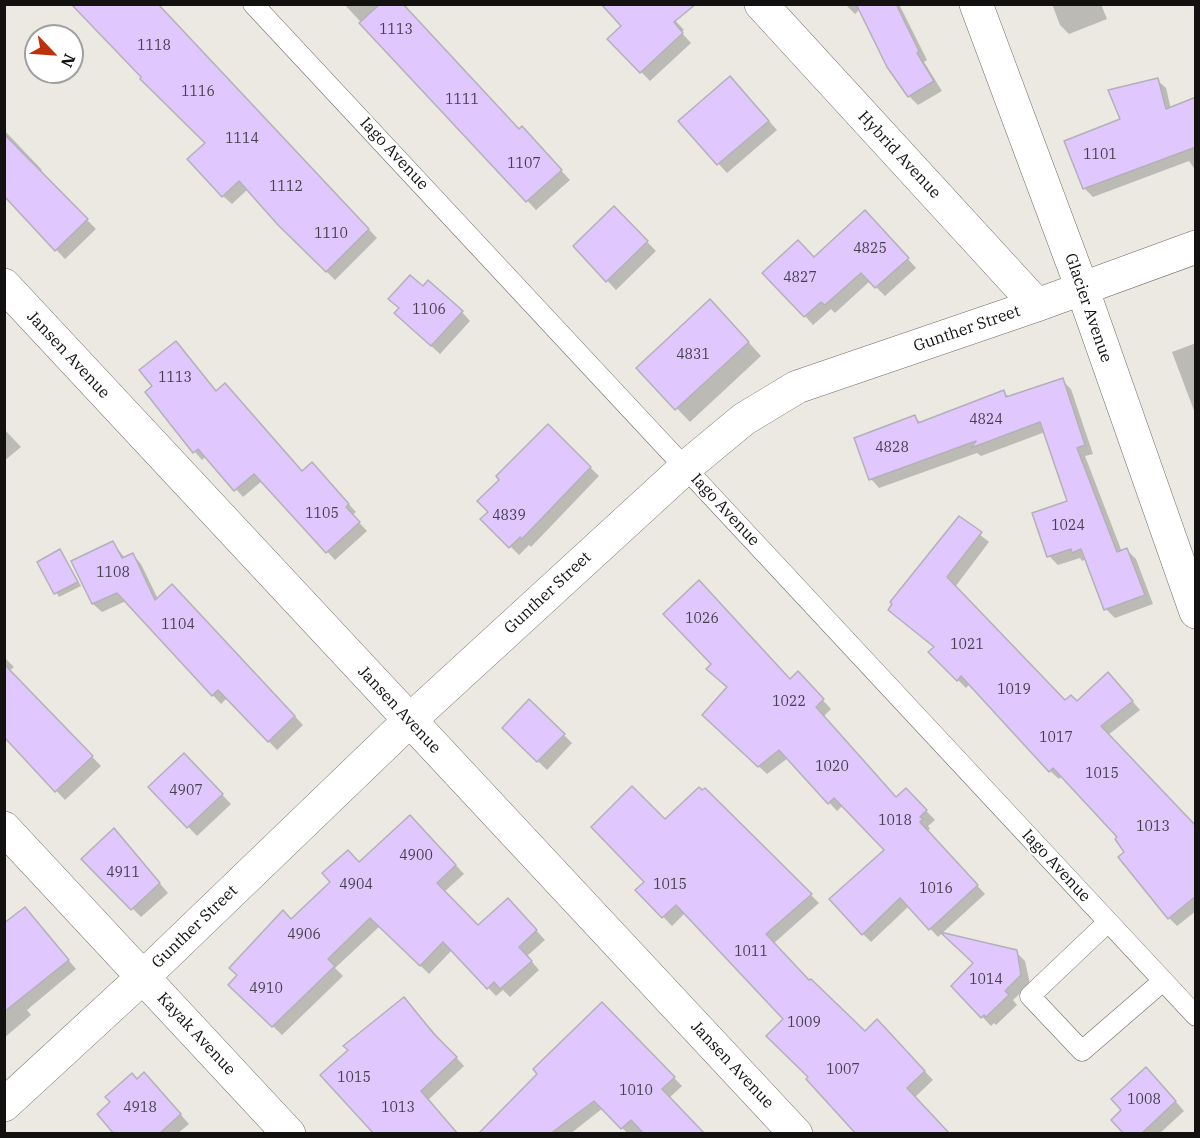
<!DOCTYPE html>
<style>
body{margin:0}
#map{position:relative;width:1200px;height:1138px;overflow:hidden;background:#ece9e2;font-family:"IBM Plex Serif",serif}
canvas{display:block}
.frame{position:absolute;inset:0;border:6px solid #12110f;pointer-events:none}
.north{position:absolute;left:24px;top:24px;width:60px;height:60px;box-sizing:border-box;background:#fff;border:2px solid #a0a09f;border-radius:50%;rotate:115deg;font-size:16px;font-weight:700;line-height:24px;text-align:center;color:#12110f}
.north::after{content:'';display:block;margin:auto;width:21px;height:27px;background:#bc330b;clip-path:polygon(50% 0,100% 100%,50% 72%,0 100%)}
</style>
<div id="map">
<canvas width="1200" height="1138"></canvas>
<div class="frame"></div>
<div class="north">N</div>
</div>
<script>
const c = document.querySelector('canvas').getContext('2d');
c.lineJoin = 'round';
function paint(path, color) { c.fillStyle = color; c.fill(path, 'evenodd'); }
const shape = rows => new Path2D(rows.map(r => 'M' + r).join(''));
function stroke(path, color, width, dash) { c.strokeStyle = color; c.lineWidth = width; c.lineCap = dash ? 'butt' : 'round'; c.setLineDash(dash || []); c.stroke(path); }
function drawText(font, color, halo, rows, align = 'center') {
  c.font = font + ' "IBM Plex Serif",serif'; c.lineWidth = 5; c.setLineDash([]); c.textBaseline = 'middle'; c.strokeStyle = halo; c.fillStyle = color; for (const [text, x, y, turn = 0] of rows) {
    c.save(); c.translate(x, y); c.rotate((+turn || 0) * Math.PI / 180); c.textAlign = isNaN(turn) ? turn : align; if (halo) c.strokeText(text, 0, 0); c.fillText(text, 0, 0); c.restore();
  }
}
const shadow = shape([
 [157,4,377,238,335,280,279,224,248,189,232,204,223,196,208,143],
 [344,4,402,4,519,130,530,137,570,180,536,210],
 [660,4,684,30,681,32,691,43,650,81,609,39,623,26],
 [845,4,899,4,927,60,924,62,942,91,918,105,909,96,860,9,855,14],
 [1052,4,1101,4,1107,19,1069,34,1060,25],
 [1157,80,1166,88,1171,109,1196,99,1196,171,1189,161,1093,197,1084,188,1122,120],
 [739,87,777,130,727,173,680,122],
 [4,130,42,170,40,172,96,229,65,259,4,195],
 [614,208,656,251,616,290,575,246],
 [874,221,916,268,885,296,870,281,835,313,831,309,813,325,805,316,814,258],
 [423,289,462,312,470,321,440,354,405,322],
 [723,314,761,356,690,422,638,368],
 [1196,343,1196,416,1172,352],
 [1062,380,1071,389,1093,454,1085,456,1122,552,1127,550,1136,559,1153,604,1115,618,1106,609,1087,559,1082,561,1080,558,1058,565,1049,556,1034,514,1069,502,1045,432,981,456,977,453,879,488,871,479,915,417,921,423,1004,392,1009,397],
 [147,392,216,392,302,473,319,472,356,512,352,515,367,531,335,560,262,481,243,497,206,456,202,460,195,452],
 [548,426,599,476,531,547,529,545,519,555,483,519,490,512,501,480],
 [4,429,21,447,4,461],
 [959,518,989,542,955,587,1065,702,1077,702,1116,682,1140,710,1108,735,1196,848,1196,911,1177,926,1169,918,1126,852,1119,837,1062,776,1059,779,1050,771,970,684,966,688,930,652,935,648,890,610],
 [113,543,125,558,133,555,141,564,158,599,181,595,303,725,277,750,227,698,221,704,126,601,102,612,93,604,73,562],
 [60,551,81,586,59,597,39,563],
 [4,657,14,667,9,671,101,766,65,800,4,735],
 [798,673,831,709,823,717,897,799,906,790,935,820,928,826,930,829,927,831,985,894,938,937,909,906,871,942,863,934,886,850,843,805,837,811,788,758,767,774,712,723,790,680],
 [530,701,572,743,547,770,504,728],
 [193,764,231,804,197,836,150,787],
 [705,790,819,903,773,944,809,982,865,1033,886,1030,933,1080,915,1097,785,1019,685,913,672,926,637,890,646,882,665,821],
 [419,825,464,874,444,892,478,927,516,908,545,940,527,956,539,970,510,997,503,990,496,996,452,950,429,974,380,926,335,968,343,976,282,1035,230,985,291,921,360,863],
 [122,839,168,893,141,917,83,859],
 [33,918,76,969,27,1010,31,1015,4,1038,4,963],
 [1016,952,1025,961,1030,984,1013,1000,1017,1005,996,1025,994,1023,991,1026,953,986],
 [404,999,464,1066,428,1100,376,1134],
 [602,1005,682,1086,669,1098,702,1134,628,1134,603,1108,570,1134,480,1134],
 [1155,1078,1184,1111,1159,1134,1126,1134],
 [137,1080,153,1083,189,1124,177,1134,116,1134]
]);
const building = shape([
 [71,4,158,4,369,229,326,272,278,225,239,181,222,197,187,159,205,143,140,79,141,77,71,4],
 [380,4,403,4,519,129,522,126,562,170,526,202,359,23,380,4],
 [601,4,696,4,674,22,683,33,640,73,607,39,621,26,601,4],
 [856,4,896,4,919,51,917,53,934,81,908,97,887,67,856,4],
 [730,76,769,121,717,165,678,121,730,76],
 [1158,78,1166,109,1196,97,1196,147,1083,189,1064,141,1120,119,1108,90,1158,78],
 [4,134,88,219,55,251,4,196,4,134],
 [614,206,648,241,606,282,573,246,614,206],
 [865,210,909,258,875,288,861,273,825,305,821,302,804,317,762,273,798,240,814,257,865,210],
 [410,275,423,286,428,280,463,311,431,346,394,313,399,308,388,299,410,275],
 [710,299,749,342,675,410,636,368,710,299],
 [176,341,216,391,225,383,302,471,312,462,349,504,346,507,360,522,326,553,254,474,234,491,198,449,193,453,145,392,152,386,139,370,176,341],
 [1063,378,1085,445,1077,448,1117,552,1127,548,1145,595,1104,610,1081,549,1072,553,1071,549,1047,557,1032,513,1067,501,1040,422,971,448,976,441,869,480,854,438,915,415,918,423,1004,390,1006,397,1063,378],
 [548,424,591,467,522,539,520,537,509,548,480,519,488,512,477,501,499,480,496,476,548,424],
 [959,516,982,532,947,577,1065,700,1071,695,1077,701,1108,672,1133,701,1101,726,1196,826,1196,896,1168,919,1118,857,1124,852,1115,839,1117,837,1053,768,1049,772,961,676,957,681,928,652,934,647,888,610,892,604,890,602,959,516],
 [113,541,122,558,133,553,155,600,172,584,295,716,268,742,218,690,212,696,117,593,92,604,71,561,113,541],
 [60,549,78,582,54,594,37,562,60,549],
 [699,580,790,679,798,671,824,699,816,707,896,797,906,788,927,810,920,817,923,819,920,822,978,885,929,930,900,898,862,935,829,899,884,850,834,798,828,804,779,750,758,767,702,715,727,687,706,669,711,664,663,614,699,580],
 [4,664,93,756,55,792,4,737,4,664],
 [529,699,565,734,537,762,502,728,529,699],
 [184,753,223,794,187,828,148,787,184,753],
 [632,786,665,819,699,787,702,790,705,788,812,894,766,934,809,980,811,979,865,1031,877,1019,925,1071,907,1088,950,1134,856,1134,806,1079,808,1077,766,1036,783,1019,676,905,662,918,635,890,644,882,591,827,632,786],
 [410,815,456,865,437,883,478,925,508,898,537,930,519,947,532,961,500,989,494,982,487,989,443,942,420,966,370,918,328,959,335,966,272,1027,228,985,237,975,229,968,283,910,291,919,330,882,322,873,348,850,359,862,410,815],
 [114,828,160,883,131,910,81,859,114,828],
 [25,907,69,960,4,1012,4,923,25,907],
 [940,932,1017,950,1021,975,1005,991,1009,995,986,1017,984,1015,981,1018,951,986,973,963,940,932],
 [404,997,434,1034,457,1057,421,1091,458,1134,374,1134,320,1075,348,1050,343,1046,404,997],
 [602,1002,675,1077,662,1089,705,1134,644,1134,631,1120,621,1129,594,1101,550,1134,478,1134,537,1074,533,1069,602,1002],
 [1146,1067,1176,1101,1141,1134,1124,1134,1111,1120,1121,1110,1111,1099,1146,1067],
 [144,1072,181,1114,159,1134,114,1134,97,1114,110,1102,105,1097,132,1073,137,1079,144,1072]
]);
const lane = shape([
 [253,4,1196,1016],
 [1108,922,1030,996,1082,1051,1163,981]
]);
const street = shape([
 [761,4,1037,305],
 [976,4,1082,288,1196,612],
 [4,285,796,1134],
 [4,828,289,1134],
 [4,1105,143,977,409,721,686,467,744,419,797,387,1037,305,1196,247]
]);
const numberNames = [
 ["1113",396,30],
 ["1118",154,46],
 ["1116",198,92],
 ["1111",462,100],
 ["1114",242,139],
 ["1101",1100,155],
 ["1107",524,164],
 ["1112",286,187],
 ["1110",331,234],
 ["4825",870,249],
 ["4827",800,278],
 ["1106",429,310],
 ["4831",693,355],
 ["1113",175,378],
 ["4824",986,420],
 ["4828",892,448],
 ["1105",322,514],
 ["4839",509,516],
 ["1024",1068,526],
 ["1108",113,573],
 ["1026",702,619],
 ["1104",178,625],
 ["1021",967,645],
 ["1019",1014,690],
 ["1022",789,702],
 ["1017",1056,738],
 ["1020",832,767],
 ["1015",1102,774],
 ["4907",186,791],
 ["1018",895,821],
 ["1013",1153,827],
 ["4900",416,856],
 ["4911",123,873],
 ["4904",356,885],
 ["1015",670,885],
 ["1016",936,889],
 ["4906",304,935],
 ["1011",751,952],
 ["1014",986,980],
 ["4910",266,989],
 ["1009",804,1023],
 ["1007",843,1070],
 ["1015",354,1078],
 ["1010",636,1091],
 ["1008",1144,1100],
 ["4918",140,1108],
 ["1013",398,1108]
];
const streetNames = [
 ["Iago Avenue",394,154,47],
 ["Hybrid Avenue",899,155,47],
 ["Glacier Avenue",1088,308,71],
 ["Gunther Street",967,329,-19],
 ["Jansen Avenue",68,355,47],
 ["Iago Avenue",725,510,47],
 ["Gunther Street",548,593,-43],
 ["Jansen Avenue",399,710,47],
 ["Iago Avenue",1056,866,47],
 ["Gunther Street",195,927,-44],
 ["Kayak Avenue",196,1034,47],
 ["Jansen Avenue",732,1065,47]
];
paint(shadow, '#0003');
paint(building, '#e0c7fe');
stroke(building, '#b3b0b7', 1.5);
stroke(lane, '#716d68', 21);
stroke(street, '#716d68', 34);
stroke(lane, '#fff', 20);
stroke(street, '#fff', 33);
drawText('14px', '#463e4b', null, numberNames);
drawText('16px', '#12110f', '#fff', streetNames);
</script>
